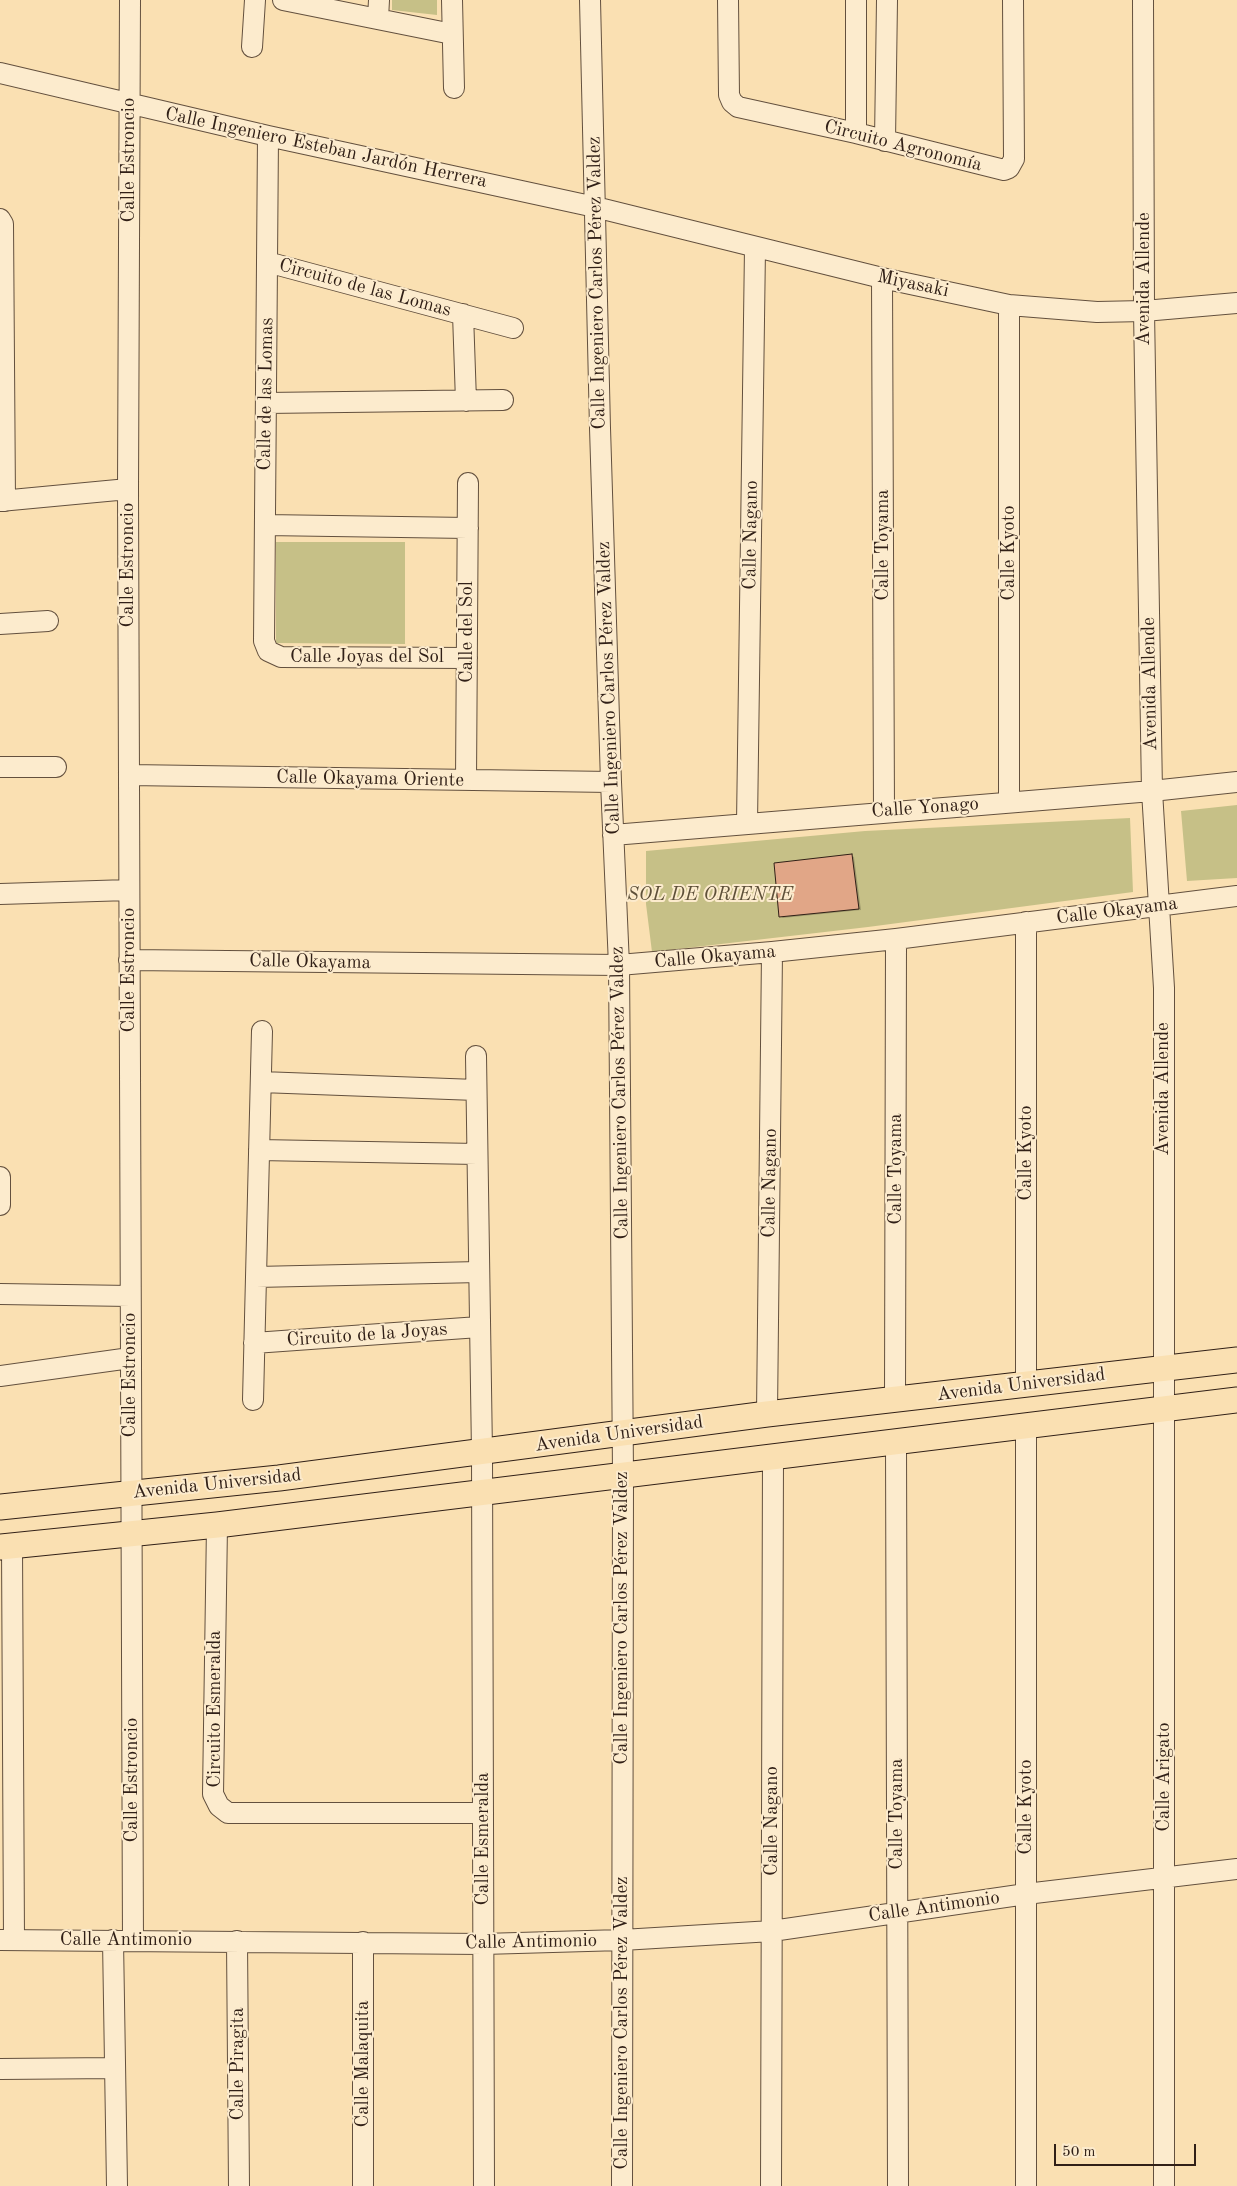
<!DOCTYPE html>
<meta charset="utf-8">
<style>
body{margin:0}
#map{position:relative;width:1237px;height:2186px;overflow:hidden;background:#fae0b2;font-family:"Old Standard TT",serif}
canvas{display:block}
.scale{position:absolute;left:1054px;top:2144px;width:142px;height:22px;box-sizing:border-box;border:2px solid #312017;border-top:0;padding-left:6px;font-size:15px;line-height:18px;white-space:nowrap;color:#312017;-webkit-text-stroke:4px #fcebcd;paint-order:stroke}
</style>
<div id="map">
<canvas width="1237" height="2186"></canvas>
<div class="scale">50 m</div>
</div>
<script>
const c = document.querySelector('canvas').getContext('2d');
c.lineJoin = 'round';
function paint(path, color) { c.fillStyle = color; c.fill(path, 'evenodd'); }
const shape = rows => new Path2D(rows.map(r => 'M' + r).join(''));
function stroke(path, color, width, dash) { c.strokeStyle = color; c.lineWidth = width; c.lineCap = dash ? 'butt' : 'round'; c.setLineDash(dash || []); c.stroke(path); }
function drawText(font, color, halo, rows, align = 'center') {
  c.font = font + ' "Old Standard TT",serif'; c.lineWidth = 4; c.setLineDash([]); c.textBaseline = 'middle'; c.strokeStyle = halo; c.fillStyle = color; for (const [text, x, y, turn = 0] of rows) {
    c.save(); c.translate(x, y); c.rotate((+turn || 0) * Math.PI / 180); c.textAlign = isNaN(turn) ? turn : align; if (halo) c.strokeText(text, 0, 0); c.fillText(text, 0, 0); c.restore();
  }
}
const green = shape([
 [392,0,437,0,437,15,392,10],
 [276,542,405,542,405,644,276,643],
 [1237,805,1237,878,1187,881,1181,811],
 [1130,818,1133,892,868,927,652,952,646,904,646,851,865,831]
]);
const shadow = shape([
 [852,856,854,857,861,910,783,918,780,916]
]);
const building = shape([
 [852,854,859,909,779,917,774,863,852,854]
]);
const minor = shape([
 [130,0,128,489,133,1940],
 [283,0,452,34],
 [452,0,454,88],
 [590,0,600,428,611,782,619,965,623,1474,622,2186],
 [728,0,729,95,732,102,738,107,856,133,1004,170,1009,168,1014,159,1013,0],
 [1143,0,1144,311,1152,791,1164,988,1164,2186],
 [378,19,379,0],
 [252,47,255,0],
 [0,73,268,136,595,207,882,278,1009,305,1097,312,1144,311,1237,303],
 [856,133,856,0],
 [268,136,264,641,268,651,281,657,467,658],
 [885,141,887,0],
 [0,219,3,224,5,501],
 [267,262,513,328],
 [882,278,884,811],
 [463,314,466,401],
 [266,403,503,400],
 [0,501,128,489],
 [265,525,468,528],
 [0,624,48,621],
 [0,767,56,767],
 [129,775,611,782],
 [466,780,468,483],
 [1009,802,1009,305],
 [747,823,755,248],
 [613,835,1152,791,1237,782],
 [0,894,129,890],
 [1026,922,1026,1384],
 [129,960,619,965,772,952,896,939,1237,896],
 [476,1056,482,1453,484,2186],
 [261,1082,476,1090],
 [259,1150,477,1154],
 [0,1177,0,1205],
 [256,1277,479,1272],
 [0,1294,130,1296],
 [254,1343,479,1327],
 [0,1376,130,1358],
 [253,1400,262,1031],
 [895,1400,896,939],
 [767,1414,772,952],
 [896,1442,898,2186],
 [217,1525,213,1794,219,1806,228,1813,483,1813],
 [12,1546,14,1940],
 [0,1940,483,1944,622,1940,772,1931,1026,1894,1237,1869],
 [113,1940,117,2186],
 [237,1941,239,2186],
 [363,1942,363,2186],
 [0,2069,115,2068],
 [771,2186,773,1455],
 [1026,2186,1026,1427]
]);
const major = shape([
 [0,1507,279,1478,767,1414,1237,1360],
 [0,1547,217,1525,1237,1400]
]);
const streetNames = [
 ["Circuito Agronomía",903,146,14],
 ["Calle Ingeniero Esteban Jardón Herrera",326,148,12],
 ["Calle Estroncio",129,160,-90],
 ["Avenida Allende",1144,279,-90],
 ["Calle Ingeniero Carlos Pérez Valdez",597,283,-91],
 ["Miyasaki",913,284,12],
 ["Circuito de las Lomas",365,288,15],
 ["Calle de las Lomas",266,394,-89],
 ["Calle Nagano",751,535,-89],
 ["Calle Toyama",883,545,-90],
 ["Calle Kyoto",1009,553,-90],
 ["Calle Estroncio",128,565,-90],
 ["Calle del Sol",467,632,-90],
 ["Calle Joyas del Sol",367,657],
 ["Avenida Allende",1150,684,-91],
 ["Calle Ingeniero Carlos Pérez Valdez",609,688,-92],
 ["Calle Okayama Oriente",370,779,1],
 ["Calle Yonago",925,808,-4],
 ["Calle Okayama",1117,911,-7],
 ["Calle Okayama",715,957,-5],
 ["Calle Okayama",310,962,1],
 ["Calle Estroncio",129,970,-90],
 ["Avenida Allende",1163,1089,-90],
 ["Calle Ingeniero Carlos Pérez Valdez",620,1093,-91],
 ["Calle Kyoto",1026,1153,-90],
 ["Calle Toyama",896,1169,-90],
 ["Calle Nagano",770,1183,-89],
 ["Circuito de la Joyas",367,1335,-4],
 ["Calle Estroncio",130,1375,-90],
 ["Avenida Universidad",1021,1385,-7],
 ["Avenida Universidad",619,1434,-8],
 ["Avenida Universidad",217,1484,-6],
 ["Calle Ingeniero Carlos Pérez Valdez",622,1618,-90],
 ["Circuito Esmeralda",215,1709,-90],
 ["Calle Arigato",1164,1777,-90],
 ["Calle Estroncio",132,1780,-90],
 ["Calle Kyoto",1026,1807,-90],
 ["Calle Toyama",897,1814,-90],
 ["Calle Nagano",772,1821,-90],
 ["Calle Esmeralda",483,1839,-90],
 ["Calle Antimonio",934,1907,-8],
 ["Calle Antimonio",126,1940],
 ["Calle Antimonio",531,1942,-1],
 ["Calle Ingeniero Carlos Pérez Valdez",622,2023,-90],
 ["Calle Piragita",238,2064,-90],
 ["Calle Malaquita",363,2064,-90]
];
const parkNames = [
 ["SOL DE ORIENTE",710,895]
];
paint(green, '#c6c087');
paint(shadow, '#0003');
paint(building, '#e1a687');
stroke(building, '#312017', 1);
stroke(minor, '#63503e', 22);
stroke(major, '#312017', 27);
stroke(minor, '#fcebcd', 20);
stroke(major, '#fae0b2', 25);
drawText('19px', '#312017', '#fcebcd', streetNames);
drawText('italic 19px', '#5e5039', '#fcebcd', parkNames);
</script>
